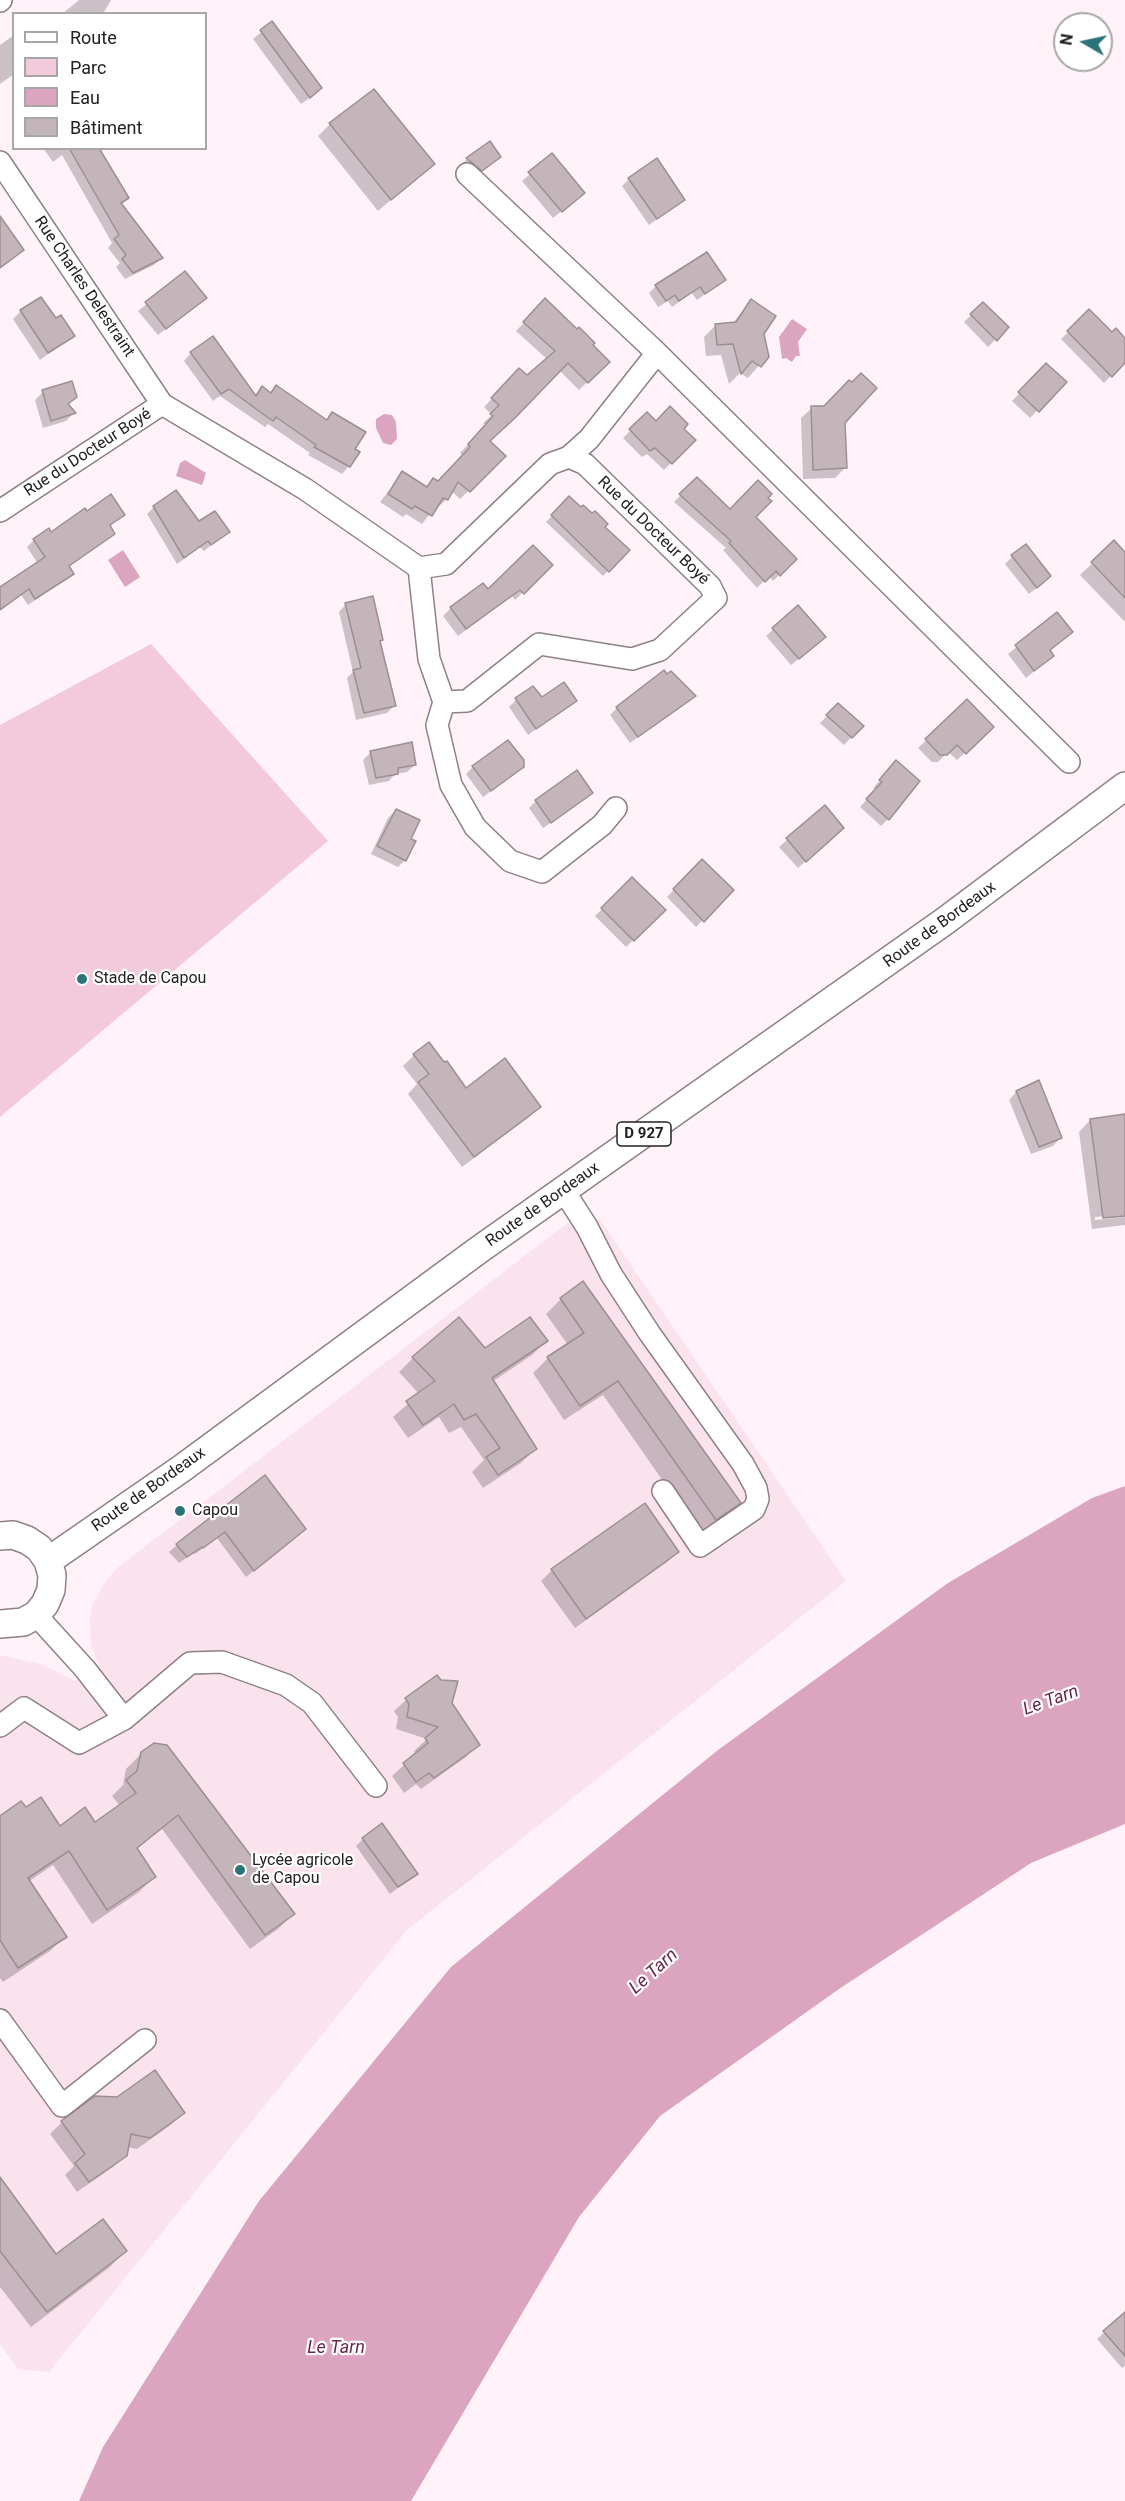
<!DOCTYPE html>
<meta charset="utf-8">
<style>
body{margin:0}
#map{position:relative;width:1125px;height:2501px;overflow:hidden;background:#fff2f8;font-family:Roboto,sans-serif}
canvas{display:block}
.legend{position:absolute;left:12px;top:12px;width:195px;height:138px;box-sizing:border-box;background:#fff;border:2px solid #a8a6a7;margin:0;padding:8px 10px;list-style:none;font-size:18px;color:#252022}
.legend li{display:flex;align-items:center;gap:12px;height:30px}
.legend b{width:30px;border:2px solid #a8a6a7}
.north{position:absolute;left:1053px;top:12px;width:60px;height:60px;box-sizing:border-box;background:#fff;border:2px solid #a8a6a7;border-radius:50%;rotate:279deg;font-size:16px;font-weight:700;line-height:24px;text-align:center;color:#252022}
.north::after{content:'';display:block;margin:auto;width:21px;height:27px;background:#2a7477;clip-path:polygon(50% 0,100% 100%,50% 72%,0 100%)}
</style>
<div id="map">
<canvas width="1125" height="2501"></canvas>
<ul class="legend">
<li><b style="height:8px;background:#fff"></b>Route</li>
<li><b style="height:16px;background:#f2cadc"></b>Parc</li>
<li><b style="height:16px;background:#dba5bf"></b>Eau</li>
<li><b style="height:16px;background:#c4b5bb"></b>Bâtiment</li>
</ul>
<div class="north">N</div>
</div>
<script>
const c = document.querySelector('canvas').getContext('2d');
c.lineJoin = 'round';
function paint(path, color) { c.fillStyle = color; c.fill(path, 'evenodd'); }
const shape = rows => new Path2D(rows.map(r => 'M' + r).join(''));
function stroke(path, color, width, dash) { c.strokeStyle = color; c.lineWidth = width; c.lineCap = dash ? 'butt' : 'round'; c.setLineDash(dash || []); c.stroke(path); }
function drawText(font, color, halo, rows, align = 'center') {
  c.font = font + ' Roboto,sans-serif'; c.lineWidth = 4.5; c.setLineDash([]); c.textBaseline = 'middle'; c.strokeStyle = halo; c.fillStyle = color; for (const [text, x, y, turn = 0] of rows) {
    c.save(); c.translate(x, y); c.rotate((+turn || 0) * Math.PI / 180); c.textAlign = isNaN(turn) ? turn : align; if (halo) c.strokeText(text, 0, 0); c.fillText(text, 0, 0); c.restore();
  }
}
const built = shape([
 [599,1218,846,1581,407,1930,49,2372,18,2369,0,2344,0,1655,41,1664,75,1681,99,1666,91,1645,90,1620,92,1606,105,1582,116,1569,569,1222,581,1232]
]);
const green = shape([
 [151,644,328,841,0,1117,0,725]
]);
const water = shape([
 [792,319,807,329,798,342,800,356,796,356,792,362,786,358,782,359,779,337],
 [384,414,392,415,396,422,397,439,391,445,383,443,376,428,376,419],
 [185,460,206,473,202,485,176,476,180,463],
 [123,550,140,577,125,587,108,560],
 [1125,1486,1125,1824,1031,1863,839,1989,660,2116,579,2217,411,2501,79,2501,103,2447,259,2201,451,1967,718,1750,948,1583,1092,1498]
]);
const shadow = shape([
 [79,0,111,0,103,14,62,14],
 [272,23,313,96,301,104,253,39],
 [14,35,14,74,0,84,0,45],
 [330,124,433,164,378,211,318,136],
 [43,148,87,148,128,198,121,205,161,258,154,265,125,279,116,267,120,263,108,248,112,243,62,155,53,162],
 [552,155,575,200,553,218,522,181],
 [499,157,474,177,460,166,467,159],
 [629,179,683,200,649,225,622,186],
 [185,273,205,298,158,335,138,311],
 [724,280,697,300,692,293,672,307,668,301,658,307,649,293,656,286],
 [751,301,767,356,748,378,740,373,729,384,721,355,706,356,704,337,716,325,732,324],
 [537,309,591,345,608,362,579,390,559,370,488,441,504,456,460,499,451,491,447,499,438,507,436,506,422,524,406,514,403,517,380,502,403,473,426,488,434,480,438,483,463,456,460,453,486,425,483,423,492,415,484,407,519,370,527,377,548,360,516,331],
 [21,311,55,320,73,336,40,360,13,319],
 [1089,312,1111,334,1125,340,1125,361,1104,383,1061,339],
 [971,315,1007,328,988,347,964,322],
 [191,353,254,396,262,388,269,393,276,387,325,421,333,414,353,450,349,466,342,474,308,455,310,453,268,424,265,427,220,396,213,401,184,361],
 [1046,365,1064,382,1030,418,1012,401],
 [43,392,67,405,74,413,66,421,43,428,35,400],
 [825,407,844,423,845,468,835,478,803,479,801,418,812,408],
 [647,414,656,422,682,429,694,440,664,470,647,454,642,457,623,438],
 [697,479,730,511,754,517,795,559,773,581,769,576,757,588,723,550,726,548,674,502],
 [569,498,628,550,603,576,546,522],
 [154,507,199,523,228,532,204,551,200,547,177,564,147,514],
 [87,513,123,514,109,526,106,540,68,567,72,573,65,580,28,605,21,595,0,610,0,589,38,564,27,547,34,540,51,534],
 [1114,543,1125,554,1125,622,1080,575],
 [1012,557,1042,584,1029,594,1005,564],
 [551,565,515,600,512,596,458,636,443,616,451,608],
 [346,604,381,640,379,642,395,705,387,713,356,720,347,678,353,672,339,612],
 [798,607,817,644,791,665,766,636],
 [1057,615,1044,663,1026,678,1008,654],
 [693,696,630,743,610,715,617,708],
 [516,700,542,699,575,701,528,735,509,707],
 [967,702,985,735,957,760,948,752,938,762,932,762,918,748],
 [838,705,862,726,844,745,820,723],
 [371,752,415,765,407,772,395,774,389,781,369,785,363,760],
 [473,767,514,774,483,797,466,774],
 [889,770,888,819,881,826,860,807,876,789,873,788],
 [584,800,543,828,529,808,536,801],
 [824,807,834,836,798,868,779,847],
 [396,810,409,840,405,860,398,867,371,854,388,818],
 [702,861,732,890,696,927,667,897],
 [632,879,664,910,626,947,595,916],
 [414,1055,466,1090,539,1107,528,1118,462,1167,408,1094,417,1084,403,1066],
 [1016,1092,1060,1138,1053,1146,1031,1154,1009,1100],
 [1125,1115,1125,1214,1095,1217,1095,1220,1125,1217,1125,1225,1092,1229,1079,1132,1090,1120],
 [561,1299,739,1502,724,1517,700,1534,603,1395,564,1420,533,1373,548,1358,568,1345,546,1314],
 [546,1341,532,1355,492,1382,535,1449,521,1463,483,1488,472,1472,484,1460,461,1427,449,1433,439,1417,408,1438,393,1417,419,1394,399,1372,413,1358],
 [265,1477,297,1536,246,1577,217,1538,195,1554,194,1553,179,1563,169,1552,177,1545],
 [677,1552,667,1562,575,1628,541,1581,552,1570],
 [437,1677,450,1703,478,1745,466,1757,421,1789,416,1784,404,1793,392,1776,416,1754,414,1751,427,1739,396,1729,398,1717,394,1711,406,1700],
 [142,1753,293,1914,278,1929,250,1949,162,1829,136,1849,154,1877,139,1892,92,1924,53,1865,28,1882,65,1936,50,1951,3,1982,0,1978,0,1817,26,1809,59,1828,94,1824,120,1806,112,1796,123,1785,126,1769],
 [363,1839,416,1874,390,1894,356,1846],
 [95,2098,183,2112,172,2124,137,2149,127,2147,125,2155,113,2167,77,2192,65,2175,74,2166,50,2134,62,2122],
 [0,2197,56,2256,125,2251,110,2267,31,2327,0,2287],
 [1125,2314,1125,2366,1122,2368,1097,2339]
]);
const building = shape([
 [272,21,322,88,310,98,260,30,272,21],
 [374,89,435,164,391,200,329,123,374,89],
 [490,141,501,157,482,171,466,158,490,141],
 [69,148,99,148,129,198,121,203,163,258,133,273,122,259,126,255,114,239,119,235,69,148],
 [552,153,585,193,562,212,528,172,552,153],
 [657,158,685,200,657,219,628,178,657,158],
 [0,216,24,250,0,268,0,216],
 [707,252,726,280,705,294,700,287,679,301,675,295,666,301,655,285,707,252],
 [185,271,207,298,166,329,145,302,185,271],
 [41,297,56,318,61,315,75,336,48,353,20,310,41,297],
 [545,298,577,329,579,327,595,343,593,345,610,362,588,383,568,363,515,418,490,441,506,456,470,492,458,482,448,500,443,498,432,516,415,506,412,509,388,494,402,471,427,487,433,478,438,481,470,447,468,444,493,416,490,414,499,405,491,398,519,368,527,375,555,351,523,322,545,298],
 [751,299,776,316,764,334,769,357,761,367,752,361,741,374,733,344,717,345,715,324,736,322,751,299],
 [983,302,1009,327,997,341,970,314,983,302],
 [1089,309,1112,332,1116,328,1125,338,1125,363,1112,377,1067,331,1089,309],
 [213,336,256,396,262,386,271,393,276,385,327,420,332,412,366,432,355,449,360,452,350,467,314,447,316,445,276,417,273,421,267,417,229,389,221,394,190,352,213,336],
 [1046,363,1067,382,1039,412,1018,392,1046,363],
 [861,373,877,388,845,423,847,468,813,470,811,406,824,406,849,380,852,382,861,373],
 [72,381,77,397,68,404,76,413,51,421,42,390,72,381],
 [670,406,688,424,684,429,696,440,672,464,655,448,650,451,629,429,647,412,656,421,670,406],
 [697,477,730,509,758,480,772,494,768,498,772,501,756,517,797,559,780,576,776,571,765,582,729,543,731,541,679,494,697,477],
 [176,490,199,521,215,511,230,532,211,545,208,541,184,558,153,506,176,490],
 [111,494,125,515,110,525,115,534,69,566,74,574,35,599,29,589,0,610,0,587,45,557,33,539,49,528,51,532,85,508,87,511,111,494],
 [569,496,581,507,583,505,592,513,595,511,608,524,605,527,630,550,609,572,551,515,569,496],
 [1114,540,1125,552,1125,598,1091,562,1114,540],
 [1026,544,1051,576,1037,588,1011,555,1026,544],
 [533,545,553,565,524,594,520,590,466,629,450,607,483,583,488,589,533,545],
 [373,596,383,640,380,641,396,706,364,713,353,670,361,668,345,603,373,596],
 [798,605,826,637,799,659,772,628,798,605],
 [1057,612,1073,632,1050,650,1054,656,1034,671,1015,645,1057,612],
 [664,670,667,674,671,671,696,696,638,737,616,707,664,670],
 [564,682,577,701,536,729,515,698,533,686,542,697,564,682],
 [967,699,994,727,966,754,957,745,947,755,940,755,925,739,967,699],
 [838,703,864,726,852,738,826,715,838,703],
 [508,740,524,760,524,767,491,791,472,766,508,740],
 [412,742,416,765,398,768,398,774,376,778,370,751,412,742],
 [896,760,920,781,889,820,866,799,882,782,879,780,896,760],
 [577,770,593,793,551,823,535,800,577,770],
 [825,805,844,828,806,862,786,838,825,805],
 [396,809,420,820,411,839,416,841,406,861,377,846,396,809],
 [702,859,734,890,704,922,673,889,702,859],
 [632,877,666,910,634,941,601,908,632,877],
 [429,1042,444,1062,447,1061,466,1088,505,1058,541,1107,474,1157,418,1082,429,1074,413,1054,429,1042],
 [1039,1080,1062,1138,1039,1147,1016,1091,1039,1080],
 [1125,1114,1125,1216,1103,1218,1090,1119,1125,1114],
 [583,1281,741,1503,716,1520,618,1381,580,1406,547,1357,584,1333,560,1298,583,1281],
 [459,1317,485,1348,530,1317,548,1341,492,1378,537,1449,498,1475,486,1457,500,1448,476,1414,464,1420,454,1404,423,1425,406,1401,435,1381,412,1357,459,1317],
 [265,1475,306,1529,254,1571,225,1532,203,1548,202,1547,187,1557,176,1544,265,1475],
 [645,1503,679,1552,586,1619,551,1569,645,1503],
 [437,1675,441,1680,458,1681,452,1703,480,1745,434,1778,429,1773,416,1782,403,1763,428,1743,425,1738,438,1727,407,1717,409,1704,405,1698,437,1675],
 [154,1743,167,1745,295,1914,265,1935,178,1815,137,1848,156,1877,107,1910,69,1851,28,1878,67,1937,18,1968,0,1940,0,1816,21,1801,26,1807,41,1797,60,1826,85,1807,95,1822,136,1793,126,1780,137,1771,141,1752,154,1743],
 [382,1823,418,1874,398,1887,362,1838,382,1823],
 [155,2070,185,2113,150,2138,131,2134,127,2156,89,2182,75,2163,85,2154,61,2121,95,2096,117,2097,155,2070],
 [0,2177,56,2254,103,2219,127,2251,47,2312,0,2251,0,2177],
 [1125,2312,1125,2356,1103,2331,1125,2312]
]);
const minor = shape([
 [0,1,1,0],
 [0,162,162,404],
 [467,174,657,353,1069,762],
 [0,511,162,404,305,489,419,568,446,564,550,464,569,457,589,439,657,353],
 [419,568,429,659,444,702,467,701,539,644,632,659,660,650,716,598,710,586,585,464,569,457],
 [444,702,437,725,451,785,475,827,510,861,542,872,602,825,616,808],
 [564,1191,587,1227,611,1274,650,1334,743,1464,756,1488,758,1499,754,1509,700,1546,663,1491],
 [36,1615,85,1669,124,1719],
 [0,1726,24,1708,79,1743,124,1719,190,1663,222,1662,286,1685,312,1703,376,1786],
 [0,2020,62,2106,145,2040]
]);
const major = shape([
 [0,1536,13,1535,27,1540,39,1548,48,1561,52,1575,51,1590,45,1604,36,1615,23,1622,0,1624],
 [48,1561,181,1469,480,1249,945,921,1125,786]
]);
const markers = [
 [82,979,6,"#2a7477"],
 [180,1511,6,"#2a7477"],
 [240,1870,6,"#2a7477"]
];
const shields = [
 [644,1134,54]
];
const shieldNames = [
 ["D 927",644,1134]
];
const streetNames = [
 ["Rue Charles Delestraint",84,287,56],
 ["Rue du Docteur Boyé",88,453,-33],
 ["Rue du Docteur Boyé",653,531,44],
 ["Route de Bordeaux",940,925,-36],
 ["Route de Bordeaux",543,1205,-35],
 ["Route de Bordeaux",149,1490,-35]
];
const poiNames = [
 ["Stade de Capou",94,979],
 ["Capou",192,1511],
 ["Lycée agricole",252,1861],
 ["de Capou",252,1879]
];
const waterNames = [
 ["Le Tarn",1051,1701,-20],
 ["Le Tarn",654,1972,-42],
 ["Le Tarn",336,2348]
];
paint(built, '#fbe3ee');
paint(green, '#f2cadc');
paint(water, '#dba5bf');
paint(shadow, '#0003');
paint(building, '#c4b5bb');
stroke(building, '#9c8e94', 1.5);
stroke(minor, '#8e8086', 24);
stroke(major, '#8e8086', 30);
stroke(minor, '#fff', 21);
stroke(major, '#fff', 27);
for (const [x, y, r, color] of markers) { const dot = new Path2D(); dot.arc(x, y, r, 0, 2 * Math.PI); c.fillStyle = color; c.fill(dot); stroke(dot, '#fff', 2); }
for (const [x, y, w] of shields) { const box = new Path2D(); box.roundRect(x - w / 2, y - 12, w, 24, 4.5); c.fillStyle = '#fff'; c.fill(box); stroke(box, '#252022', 1.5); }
drawText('bold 15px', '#252022', null, shieldNames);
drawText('16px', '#252022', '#fff', streetNames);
drawText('16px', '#252022', '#fff', poiNames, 'left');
drawText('italic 18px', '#68284b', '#fff', waterNames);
</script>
